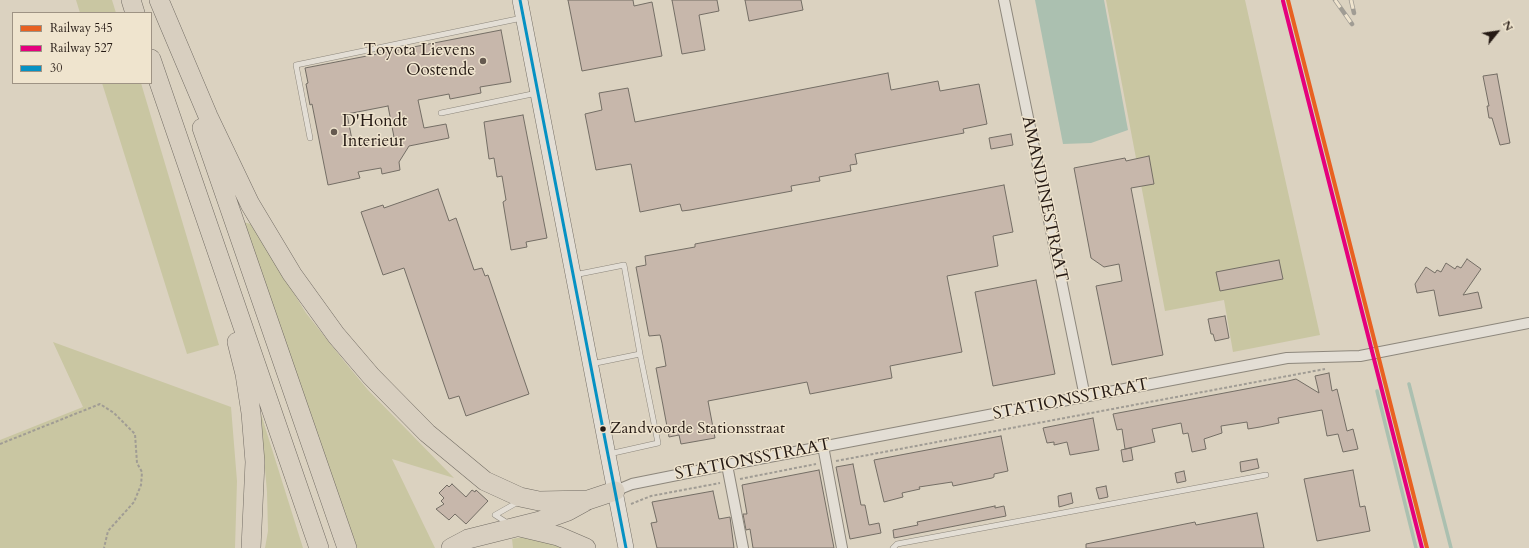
<!DOCTYPE html>
<style>
body{margin:0}
#map{position:relative;width:1529px;height:548px;overflow:hidden;background:#dbd2c0;font-family:Cardo,serif}
canvas{display:block}
.legend{position:absolute;left:12px;top:12px;width:140px;height:72px;box-sizing:border-box;background:#efe4ce;border:1px solid #9e9384;margin:0;padding:5px 7px;list-style:none;font-size:12px;color:#251a14}
.legend li{display:flex;align-items:center;gap:8px;height:20px}
.legend b{width:20px;border:1px solid #9e9384}
.north{position:absolute;left:1477px;top:12px;width:40px;height:40px;-webkit-text-stroke:3px #efe4ce;paint-order:stroke;rotate:60deg;font-size:11px;font-weight:700;line-height:16px;text-align:center;color:#251a14}
.north::after{content:'';display:block;margin:auto;width:14px;height:18px;background:#251a14;clip-path:polygon(50% 0,100% 100%,50% 72%,0 100%)}
</style>
<div id="map">
<canvas width="1529" height="548"></canvas>
<ul class="legend">
<li><b style="height:5px;background:#e86121"></b>Railway 545</li>
<li><b style="height:5px;background:#e5007d"></b>Railway 527</li>
<li><b style="height:5px;background:#0691c3"></b>30</li>
</ul>
<div class="north">N</div>
</div>
<script>
const c = document.querySelector('canvas').getContext('2d');
c.lineJoin = 'round';
function paint(path, color) { c.fillStyle = color; c.fill(path, 'evenodd'); }
const shape = rows => new Path2D(rows.map(r => 'M' + r).join(''));
function stroke(path, color, width, dash) { c.strokeStyle = color; c.lineWidth = width; c.lineCap = dash ? 'butt' : 'round'; c.setLineDash(dash || []); c.stroke(path); }
function drawText(font, color, halo, rows, align = 'center') {
  c.font = font + ' Cardo,serif'; c.lineWidth = 3; c.setLineDash([]); c.textBaseline = 'middle'; c.strokeStyle = halo; c.fillStyle = color; for (const [text, x, y, turn = 0] of rows) {
    c.save(); c.translate(x, y); c.rotate((+turn || 0) * Math.PI / 180); c.textAlign = isNaN(turn) ? turn : align; if (halo) c.strokeText(text, 0, 0); c.fillText(text, 0, 0); c.restore();
  }
}
const green = shape([
 [76,0,112,0,116,13,80,13],
 [1106,0,1245,0,1320,335,1233,352,1224,300,1165,311],
 [102,83,141,83,219,345,187,354],
 [243,222,251,224,306,313,344,361,368,390,454,478,392,459,435,548,357,548],
 [53,342,231,407,237,481,235,548,0,548,0,440,83,407],
 [260,411,303,548,265,548,268,531,267,492],
 [523,537,547,540,564,548,513,548,512,539]
]);
const water = shape([
 [1035,0,1104,0,1128,130,1091,143,1063,144]
]);
const stream = shape([
 [1409,384,1451,548],
 [1377,391,1416,548]
]);
const building = shape([
 [568,0,633,0,634,6,652,2,662,56,582,71,568,0],
 [672,0,717,0,719,11,699,15,705,50,682,54,672,0],
 [745,0,801,0,803,10,749,21,745,0],
 [501,30,511,82,480,87,481,93,450,99,449,94,418,100,424,128,446,124,449,138,409,146,399,162,400,170,382,174,381,168,358,172,360,178,328,185,312,104,310,105,306,84,308,83,305,68,501,30],
 [388,106,394,137,353,145,347,114,388,106],
 [888,73,891,90,938,81,940,91,979,84,987,124,963,129,964,133,855,154,857,164,850,165,851,171,819,177,820,181,791,186,792,191,690,210,682,211,680,204,640,212,631,164,596,170,585,114,602,110,599,93,628,88,635,122,888,73],
 [1497,74,1510,143,1500,145,1492,118,1489,118,1487,106,1489,106,1483,76,1497,74],
 [523,115,547,238,526,242,527,247,511,250,503,202,506,200,502,176,497,177,494,158,489,159,484,122,523,115],
 [1011,134,1013,145,991,149,989,138,1011,134],
 [1149,156,1154,184,1131,188,1163,355,1112,365,1096,286,1122,281,1119,264,1104,267,1091,258,1074,168,1125,158,1126,161,1149,156],
 [1004,185,1013,232,993,236,998,266,947,276,962,352,890,366,892,378,810,394,807,382,708,401,715,438,681,444,679,435,669,437,656,368,666,366,662,343,660,335,649,336,636,267,646,265,645,256,695,247,695,244,1004,185],
 [438,189,449,221,456,218,474,270,482,268,485,276,488,275,529,394,466,416,459,396,449,399,404,268,383,275,361,212,383,205,384,208,438,189],
 [1467,259,1481,269,1463,295,1478,292,1482,308,1439,316,1434,290,1417,293,1415,284,1426,267,1435,273,1437,270,1441,272,1446,263,1455,269,1457,266,1461,268,1467,259],
 [1279,260,1283,279,1220,291,1216,272,1279,260],
 [1036,280,1055,374,993,386,975,292,1036,280],
 [1225,316,1229,338,1215,341,1213,334,1211,334,1208,319,1225,316],
 [1329,373,1332,391,1337,389,1347,431,1353,429,1358,449,1343,452,1338,434,1327,436,1322,410,1278,418,1279,423,1260,427,1248,429,1247,422,1221,426,1222,433,1204,439,1206,449,1192,452,1188,433,1183,434,1181,423,1152,429,1155,442,1125,449,1122,429,1117,430,1113,414,1288,381,1296,379,1319,393,1315,376,1329,373],
 [1093,418,1099,450,1070,455,1067,442,1054,445,1054,442,1047,443,1043,428,1093,418],
 [1001,436,1008,471,994,474,994,477,992,478,953,486,952,482,919,487,920,489,902,493,903,497,884,502,874,460,1001,436],
 [1131,448,1133,460,1123,462,1121,450,1131,448],
 [1257,459,1259,468,1241,472,1240,462,1257,459],
 [853,464,861,505,865,505,869,525,879,523,881,533,850,539,836,467,853,464],
 [819,470,834,548,753,548,750,529,746,530,743,514,747,514,742,485,819,470],
 [1353,470,1360,507,1365,506,1370,531,1317,541,1304,479,1353,470],
 [1184,471,1186,481,1177,483,1175,473,1184,471],
 [452,484,466,497,472,490,475,492,476,490,488,501,466,524,455,514,449,520,436,509,444,504,441,501,444,498,439,493,447,485,449,487,452,484],
 [1106,486,1108,497,1099,499,1096,488,1106,486],
 [713,491,719,519,730,517,734,548,657,548,651,523,657,522,652,502,713,491],
 [1071,493,1073,503,1059,507,1058,496,1071,493],
 [995,506,995,508,1004,506,1006,516,894,538,893,530,918,525,917,522,995,506],
 [1257,513,1264,548,1086,548,1086,544,1195,522,1196,525,1257,513]
]);
const path = shape([
 [0,444,100,404,114,413,135,434,137,463,142,472,141,485,134,502,108,531,104,548],
 [836,461,1325,369],
 [740,479,816,464],
 [631,504,651,496,720,483]
]);
const service = shape([
 [441,113,537,93],
 [310,138,296,65,522,18],
 [574,275,624,265,640,354],
 [591,364,640,354,658,443,609,454],
 [509,524,495,515,518,502],
 [893,548,897,544,1266,475]
]);
const minor = shape([
 [1004,0,1085,397],
 [823,446,842,548],
 [727,465,743,548],
 [615,491,632,484,727,465,1287,358,1360,356,1529,323]
]);
const secondary = shape([
 [520,0,626,548]
]);
const motorway = shape([
 [131,0,135,13],
 [159,0,208,116,250,204,292,274,336,335,371,376,427,433,485,481,520,497,539,501,588,500],
 [151,59,319,548],
 [202,128,347,548],
 [237,342,245,374,251,413,255,462,251,548],
 [520,527,558,536,586,548],
 [451,548,468,539,540,521,568,511,588,500,615,491]
]);
const rail = shape([
 [1335,0,1352,24],
 [1351,0,1354,13]
]);
const bus1 = shape([
 [520,0,626,548]
]);
const rail1 = shape([
 [1288,0,1427,548]
]);
const rail2 = shape([
 [1283,1,1422,548]
]);
const markers = [
 [483,61,4,"#655a50"],
 [334,132,4,"#655a50"],
 [603,429,3.5,"#251a14"]
];
const busNames = [
 ["Zandvoorde Stationsstraat",610,429]
];
const poiNames = [
 ["Toyota Lievens",475,51],
 ["Oostende",475,71],
 ["D'Hondt",342,122,"left"],
 ["Interieur",342,142,"left"]
];
const streetNames = [
 ["AMANDINESTRAAT",1044,199,78],
 ["STATIONSSTRAAT",1071,400,-11],
 ["STATIONSSTRAAT",753,460,-11]
];
paint(green, '#c9c6a2');
paint(water, '#abc0b0');
stroke(stream, '#abc0b0', 3.5);
paint(building, '#c7b7ab');
stroke(building, '#746e65', 1);
stroke(service, '#8d877c', 6);
stroke(minor, '#8d877c', 12);
stroke(secondary, '#746e65', 16);
stroke(motorway, '#746e65', 20);
stroke(path, '#a09c94', 2, [3, 2]);
stroke(service, '#e3ded5', 5);
stroke(minor, '#e3ded5', 10);
stroke(secondary, '#e3ded5', 15);
stroke(motorway, '#d8cfc0', 19);
stroke(rail, '#a09c94', 4.5);
stroke(rail, '#efe4ce', 3, [9]);
stroke(bus1, '#0691c3', 3);
stroke(rail1, '#e86121', 4);
stroke(rail2, '#e5007d', 4);
for (const [x, y, r, color] of markers) { const dot = new Path2D(); dot.arc(x, y, r, 0, 2 * Math.PI); c.fillStyle = color; c.fill(dot); stroke(dot, '#efe4ce', 1.5); }
drawText('16px', '#251a14', '#efe4ce', busNames, 'left');
drawText('17px', '#251a14', '#efe4ce', poiNames, 'right');
drawText('17px', '#251a14', '#efe4ce', streetNames);
</script>
